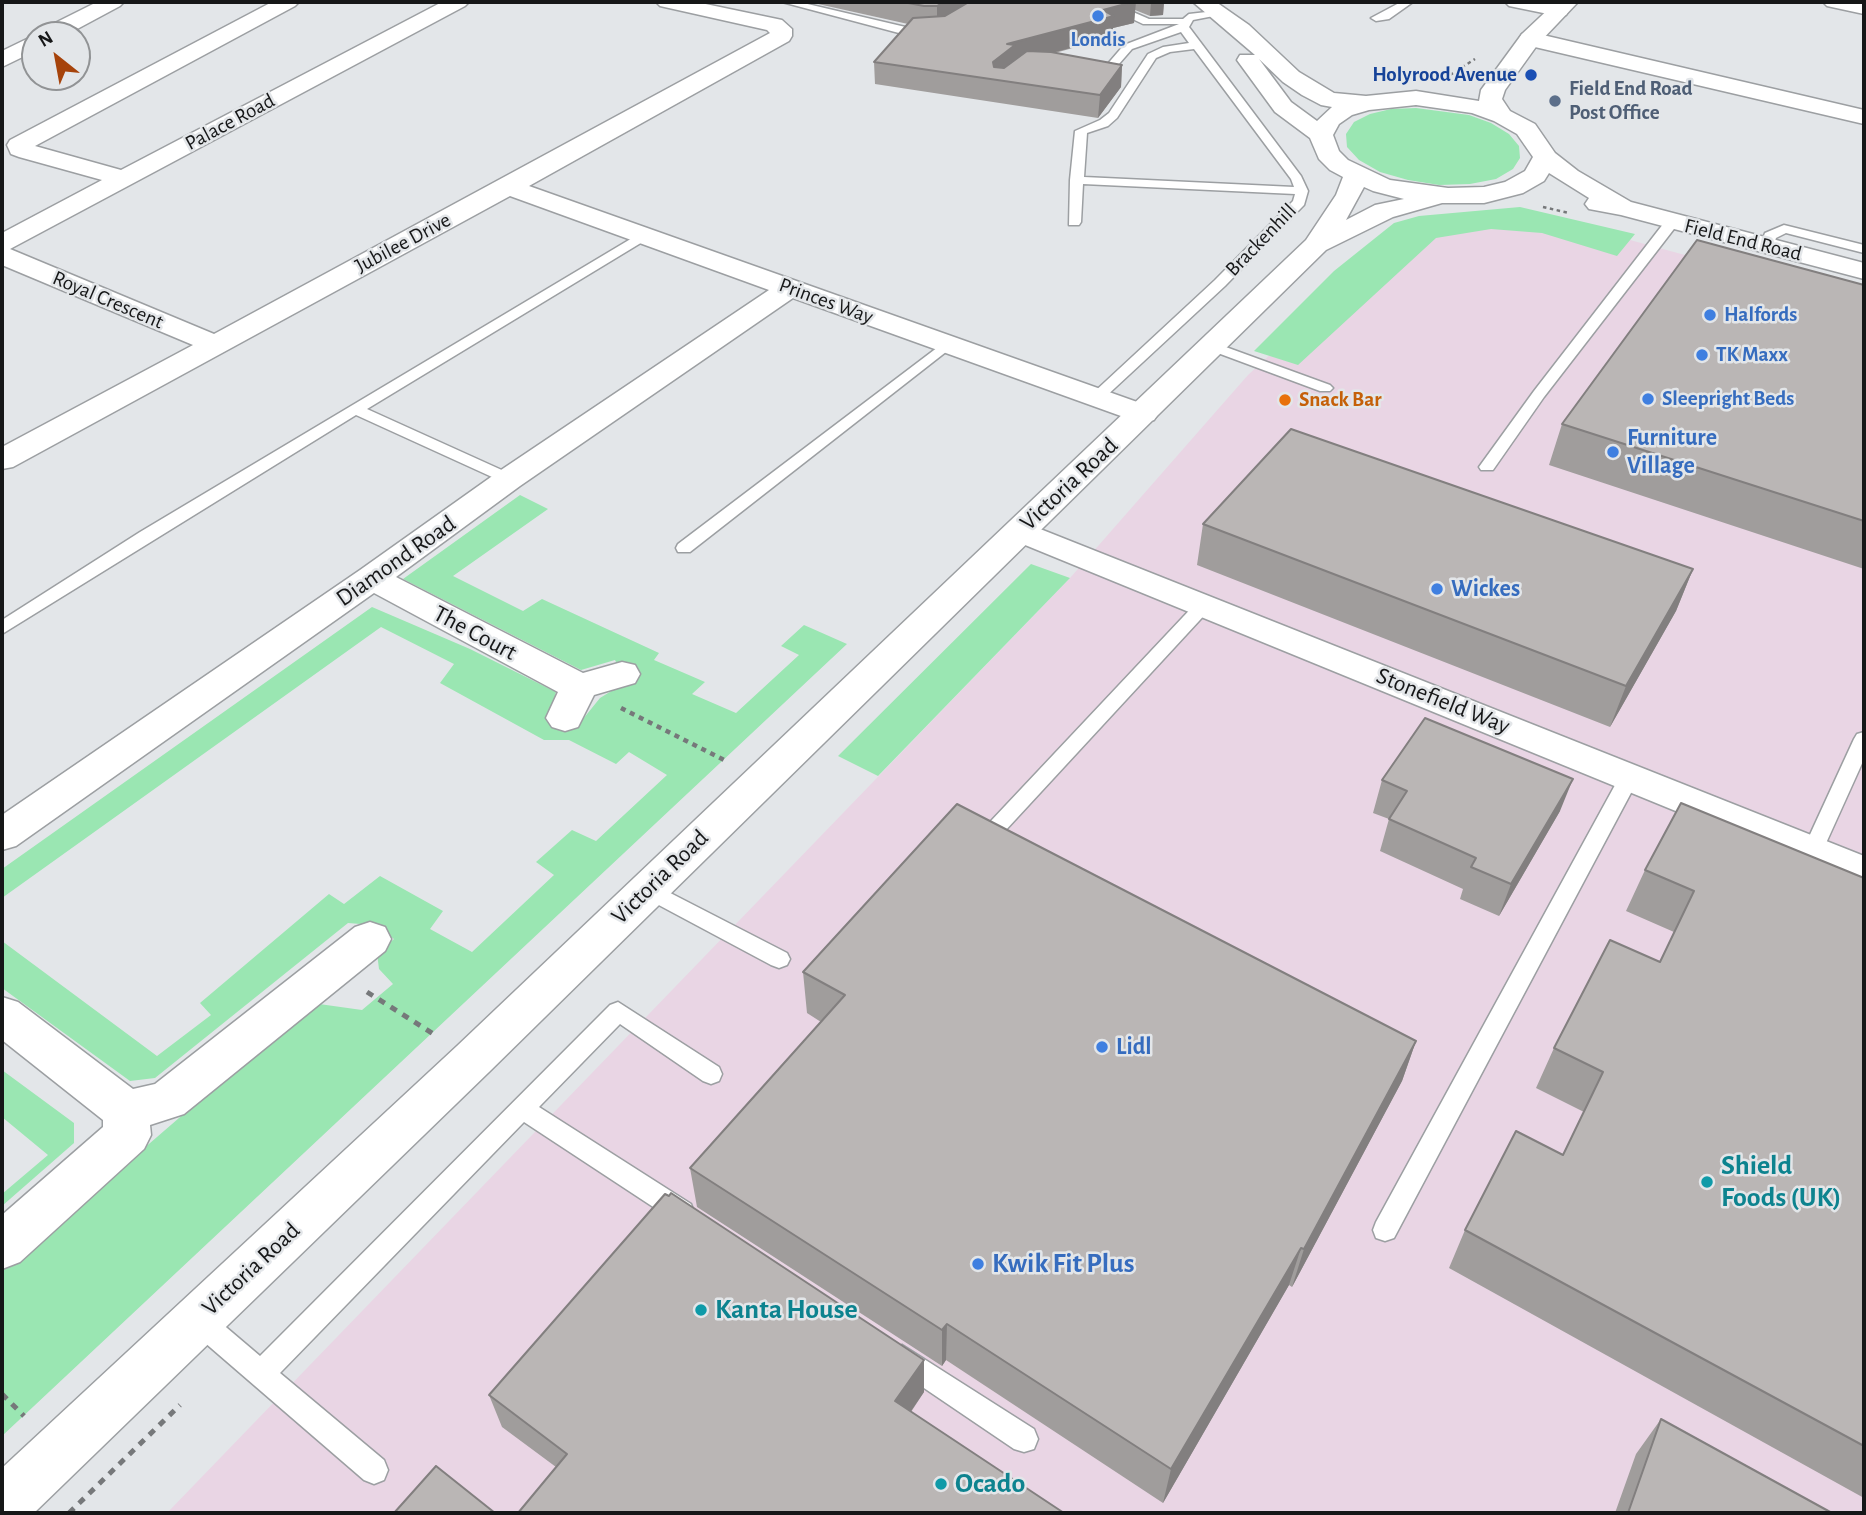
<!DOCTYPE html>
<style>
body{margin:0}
#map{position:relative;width:1866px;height:1515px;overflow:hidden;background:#e3e6e9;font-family:"Alegreya Sans",sans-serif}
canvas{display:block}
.frame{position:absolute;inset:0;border:4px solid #161718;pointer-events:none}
.north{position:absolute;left:21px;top:21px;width:70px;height:70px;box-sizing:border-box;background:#e3e6e9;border:2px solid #919395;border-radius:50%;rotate:329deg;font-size:19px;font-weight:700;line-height:28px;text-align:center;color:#161718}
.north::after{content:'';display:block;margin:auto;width:24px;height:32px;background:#a6430b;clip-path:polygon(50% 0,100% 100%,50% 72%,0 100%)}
</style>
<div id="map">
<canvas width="1866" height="1515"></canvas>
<div class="frame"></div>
<div class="north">N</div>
</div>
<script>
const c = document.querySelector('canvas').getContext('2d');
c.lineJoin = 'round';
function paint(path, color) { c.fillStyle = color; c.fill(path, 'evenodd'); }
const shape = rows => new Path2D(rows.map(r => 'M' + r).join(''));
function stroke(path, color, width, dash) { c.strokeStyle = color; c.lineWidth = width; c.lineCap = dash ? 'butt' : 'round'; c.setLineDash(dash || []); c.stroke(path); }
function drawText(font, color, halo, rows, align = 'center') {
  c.font = font + ' "Alegreya Sans",sans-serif'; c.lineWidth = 5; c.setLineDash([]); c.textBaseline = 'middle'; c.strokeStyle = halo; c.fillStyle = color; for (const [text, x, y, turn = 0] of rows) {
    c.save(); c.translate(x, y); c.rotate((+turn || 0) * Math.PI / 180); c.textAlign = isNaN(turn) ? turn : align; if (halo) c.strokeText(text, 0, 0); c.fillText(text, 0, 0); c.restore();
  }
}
const commercial = shape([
 [1546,217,1864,304,1864,1513,167,1513,1070,578,1248,375,1392,243]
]);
const green = shape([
 [1416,108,1469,115,1491,123,1509,134,1519,146,1520,158,1513,169,1496,179,1470,184,1439,185,1408,180,1380,172,1359,160,1347,147,1346,134,1354,122,1370,114,1391,109],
 [1520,207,1635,234,1617,256,1542,233,1491,229,1436,238,1298,365,1254,351,1334,271,1394,223,1419,216],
 [520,495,548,509,453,576,523,611,542,599,659,653,654,660,705,682,692,694,736,713,799,655,781,646,804,625,847,644,2,1436,2,1271,312,1003,362,1010,393,984,379,969,377,953,394,939,373,925,348,923,155,1078,130,1081,2,988,2,941,157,1056,211,1015,200,1003,329,894,344,904,380,876,443,911,430,929,472,952,554,875,536,862,572,830,596,841,667,775,629,752,616,764,569,740,544,740,440,683,454,664,381,627,2,898,2,869,372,607,470,649,556,692,549,717,583,719,600,698,626,682,615,660,581,670,403,579],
 [1031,564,1070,578,878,776,838,756],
 [2,1070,74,1123,74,1143,2,1206,2,1194,48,1155,2,1117]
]);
const pathFar2 = shape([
 [1450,75,1475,59],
 [1543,207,1569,213]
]);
const pathFar1 = shape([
 [621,708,728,762]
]);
const path = shape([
 [367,992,435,1035],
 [2,1394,24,1416],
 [69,1513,180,1405]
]);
const service = shape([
 [782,2,799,2,931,33,914,37,782,2],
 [1097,2,1110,2,1149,19,1183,19,1189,14,1224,10,1224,14,1193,20,1189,27,1301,176,1308,191,1304,205,1225,286,1102,400,1097,402,1089,397,1092,394,1215,280,1293,201,1295,194,1083,184,1081,222,1079,225,1069,225,1070,180,1075,131,1100,120,1109,113,1148,54,1163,47,1189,43,1181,32,1132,49,1112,72,1086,73,1086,69,1105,67,1124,45,1179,24,1143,24,1097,2],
 [1194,49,1291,179,1294,187,1084,177,1087,133,1108,126,1117,118,1156,58,1170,52,1194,49],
 [1401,2,1413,2,1389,19,1376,21,1371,18,1401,2],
 [1672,218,1679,222,1677,225,1544,397,1493,470,1481,470,1479,467,1534,391,1667,219,1672,218],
 [1784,225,1864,245,1864,253,1786,233,1776,238,1772,249,1762,249,1760,246,1765,233,1784,225],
 [644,231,651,235,649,238,367,409,515,476,517,479,515,482,503,482,356,415,2,634,2,620,140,532,644,231],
 [946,341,953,345,951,348,690,552,678,552,676,548,678,544,946,341],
 [1212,342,1330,385,1333,388,1330,391,1320,391,1207,349,1205,346,1212,342],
 [1205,598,1211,600,1214,604,1211,608,1004,832,997,834,990,832,987,827,990,822,1199,600,1205,598],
 [1864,732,1864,759,1822,852,1819,857,1812,860,1805,857,1802,852,1854,739,1857,734,1864,732],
 [1630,769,1637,771,1640,776,1394,1238,1385,1241,1376,1238,1373,1230,1376,1222,1620,776,1623,771,1630,769],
 [647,881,787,953,790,959,787,965,779,968,771,965,640,895,637,889,640,883,647,881],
 [618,1002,719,1067,722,1074,719,1081,711,1084,703,1081,620,1024,539,1107,691,1204,694,1212,691,1220,682,1223,673,1220,524,1122,280,1373,384,1460,388,1470,384,1480,374,1484,364,1480,189,1329,185,1320,189,1311,198,1308,207,1311,260,1356,610,1005,618,1002],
 [902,1345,1034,1429,1038,1439,1034,1449,1024,1452,1014,1449,893,1367,889,1358,893,1349,902,1345]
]);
const minor = shape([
 [97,2,124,2,120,6,66,35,38,35,41,30,97,2],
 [272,2,299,2,295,6,35,146,121,170,442,2,469,2,465,6,10,249,214,334,770,33,767,30,660,6,656,2,696,2,782,20,792,29,792,36,789,41,529,186,1154,408,1158,414,1154,420,1143,423,1132,420,793,298,520,486,396,577,583,673,622,662,635,665,640,674,635,683,594,695,578,727,565,731,552,727,546,718,558,692,374,593,16,846,2,850,2,815,360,570,498,472,769,290,510,196,13,467,2,469,2,447,193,345,2,265,2,233,102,180,19,157,11,154,7,145,10,140,272,2],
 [1505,2,1548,2,1566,5,1569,10,1566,15,1558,16,1509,6,1505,2],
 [1823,2,1864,2,1864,14,1827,6,1823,2],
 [1530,32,1864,110,1864,124,1522,44,1519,39,1522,34,1530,32],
 [35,35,35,51,2,67,2,51,35,35],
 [1020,521,1864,856,1864,888,1008,538,1003,531,1008,524,1020,521],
 [370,922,385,927,391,939,385,951,184,1114,150,1125,151,1135,144,1149,20,1262,2,1269,2,1215,103,1127,103,1120,2,1040,2,997,18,1002,133,1089,155,1084,355,927,370,922]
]);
const tertiary = shape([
 [1193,2,1216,2,1249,25,1299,72,1334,93,1366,96,1416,91,1479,101,1481,90,1522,34,1556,2,1578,2,1538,44,1505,90,1502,99,1510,111,1535,124,1555,153,1578,171,1631,202,1864,263,1864,279,1621,215,1589,209,1585,204,1589,198,1549,173,1544,181,1523,193,1484,203,1442,203,1393,217,1326,250,489,1072,34,1513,2,1513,2,1468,457,1046,1306,240,1336,195,1343,177,1330,170,1319,159,1310,138,1275,112,1237,60,1240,55,1255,55,1193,2],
 [1259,59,1283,82,1302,95,1321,105,1332,107,1317,121,1291,102,1259,59],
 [1416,105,1472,113,1494,121,1517,134,1533,157,1525,171,1505,182,1484,187,1448,188,1390,180,1348,160,1339,151,1333,135,1339,124,1352,115,1369,110,1416,105],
 [1364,187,1373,191,1404,199,1375,205,1346,220,1364,187]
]);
const wall = shape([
 [809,2,1164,2,1163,15,1150,16,1135,10,1134,23,1113,28,1112,37,1055,53,1122,65,1121,87,1098,118,875,84,874,62,908,24],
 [1864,285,1864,569,1549,465,1562,424],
 [1203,524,1693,569,1676,611,1610,727,1197,565],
 [1382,780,1560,811,1499,916,1460,899,1463,889,1380,851,1389,819,1373,813],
 [1645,870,1864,878,1864,1498,1449,1268,1465,1230,1563,1155,1584,1112,1536,1088,1554,1048,1660,962,1674,932,1626,911],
 [803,972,1416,1041,1402,1081,1292,1287,1289,1285,1163,1503,946,1360,942,1366,697,1207,690,1168,821,1022,807,1013],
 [924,1392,911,1412,556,1467,502,1427,489,1395],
 [1661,1419,1832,1513,1615,1513,1636,1454]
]);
const shadedWall = shape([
 [944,2,980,2,937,27,937,6],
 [1133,2,1136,2,1134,23,1113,28,1112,37,1014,63,992,79,993,62,1007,44,1103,10],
 [1151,2,1164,2,1163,15,1150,16],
 [1122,65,1121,87,1098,118,1100,95],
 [1693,569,1676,611,1610,727,1626,686],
 [1573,779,1560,811,1499,916,1511,884],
 [1416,1041,1402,1081,1292,1287,1304,1249],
 [1301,1248,1289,1285,1163,1503,1171,1469],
 [947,1324,946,1360,942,1366,942,1330],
 [924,1360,924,1392,896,1433,895,1401]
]);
const building = shape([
 [903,2,944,2,937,6,924,6,903,2],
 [969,2,1133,2,1103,10,1114,16,1007,44,1015,45,993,62,994,67,1004,68,1027,51,1051,52,1122,65,1100,95,874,62,913,18,945,16,969,2],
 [1697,240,1864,285,1864,521,1562,424,1697,240],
 [1291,429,1693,569,1626,686,1203,524,1291,429],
 [1425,718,1573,779,1511,884,1471,867,1476,858,1389,819,1407,791,1382,780,1425,718],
 [1681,803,1864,878,1864,1446,1465,1230,1516,1131,1563,1155,1603,1072,1554,1048,1610,940,1660,962,1694,891,1645,870,1681,803],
 [957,804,1416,1041,1304,1249,1301,1248,1171,1469,947,1324,942,1330,690,1168,845,995,803,972,957,804],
 [671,1193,924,1360,895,1401,1064,1513,518,1513,567,1454,489,1395,665,1194,669,1196,671,1193],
 [1661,1419,1832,1513,1628,1513,1661,1419],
 [436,1466,495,1513,394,1513,436,1466]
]);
const markers = [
 [1098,16,7,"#3f7fe0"],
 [1531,75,7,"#1a4fb4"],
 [1555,101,7,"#5c6f8a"],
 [1710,315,7,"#3f7fe0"],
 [1702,355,7,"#3f7fe0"],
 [1648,399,7,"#3f7fe0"],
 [1285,400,7,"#e8710a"],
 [1613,452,7,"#3f7fe0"],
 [1437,589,7,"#3f7fe0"],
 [1102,1047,7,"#3f7fe0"],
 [1707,1182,7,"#0f9aa8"],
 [978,1264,7,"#3f7fe0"],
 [701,1310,7,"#0f9aa8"],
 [941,1484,7,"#0f9aa8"]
];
const farShopnames = [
 ["Londis",1098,40,"center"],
 ["Halfords",1724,315],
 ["TK Maxx",1716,355],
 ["Sleepright Beds",1662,399]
];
const farTransitnames = [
 ["Holyrood Avenue",1517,75]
];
const farServicenames = [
 ["Field End Road",1569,89],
 ["Post Office",1569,113]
];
const farStreetnames = [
 ["Palace Road",230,122,-28],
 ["Brackenhill",1261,240,-46],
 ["Field End Road",1743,240,14],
 ["Jubilee Drive",403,243,-28],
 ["Royal Crescent",108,300,23],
 ["Princes Way",826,301,20]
];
const farFoodnames = [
 ["Snack Bar",1299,400]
];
const shopNames = [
 ["Furniture",1627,438],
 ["Village",1627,466],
 ["Wickes",1451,589],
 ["Lidl",1116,1047]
];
const streetNames = [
 ["Victoria Road",1069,484,-43],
 ["Diamond Road",396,561,-35],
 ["The Court",475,633,28],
 ["Stonefield Way",1443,701,22],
 ["Victoria Road",660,877,-44],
 ["Victoria Road",251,1269,-43]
];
const nearCulturenames = [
 ["Shield",1721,1166],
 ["Foods (UK)",1721,1198],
 ["Kanta House",715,1310],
 ["Ocado",955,1484]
];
const nearShopnames = [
 ["Kwik Fit Plus",992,1264]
];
paint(commercial, '#e9d5e4');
paint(green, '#9ae6b2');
stroke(service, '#9c9fa2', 3);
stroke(minor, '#9c9fa2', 3);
stroke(tertiary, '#9c9fa2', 3);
stroke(pathFar2, '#76787a', 2.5, [3.5, 3.5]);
stroke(pathFar1, '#76787a', 4.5, [5, 5]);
stroke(path, '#76787a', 5, [7, 7]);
paint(service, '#fff');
paint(minor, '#fff');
paint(tertiary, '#fff');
paint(wall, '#a09d9c');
paint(shadedWall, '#827f7f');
paint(building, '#bab6b5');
stroke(building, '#827f7f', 2);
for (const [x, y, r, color] of markers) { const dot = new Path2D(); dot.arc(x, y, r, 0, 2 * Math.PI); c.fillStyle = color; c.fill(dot); stroke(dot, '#e3e6e9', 2.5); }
drawText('bold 21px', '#366cbe', '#e3e6e9', farShopnames, 'left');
drawText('bold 21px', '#164399', '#e3e6e9', farTransitnames, 'right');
drawText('bold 21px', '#4e5e75', '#e3e6e9', farServicenames, 'left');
drawText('21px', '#161718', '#e3e6e9', farStreetnames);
drawText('bold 21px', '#c56008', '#e3e6e9', farFoodnames, 'left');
drawText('bold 24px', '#366cbe', '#e3e6e9', shopNames, 'left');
drawText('24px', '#161718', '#e3e6e9', streetNames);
drawText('bold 28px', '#0d838f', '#e3e6e9', nearCulturenames, 'left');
drawText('bold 28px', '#366cbe', '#e3e6e9', nearShopnames, 'left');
</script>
